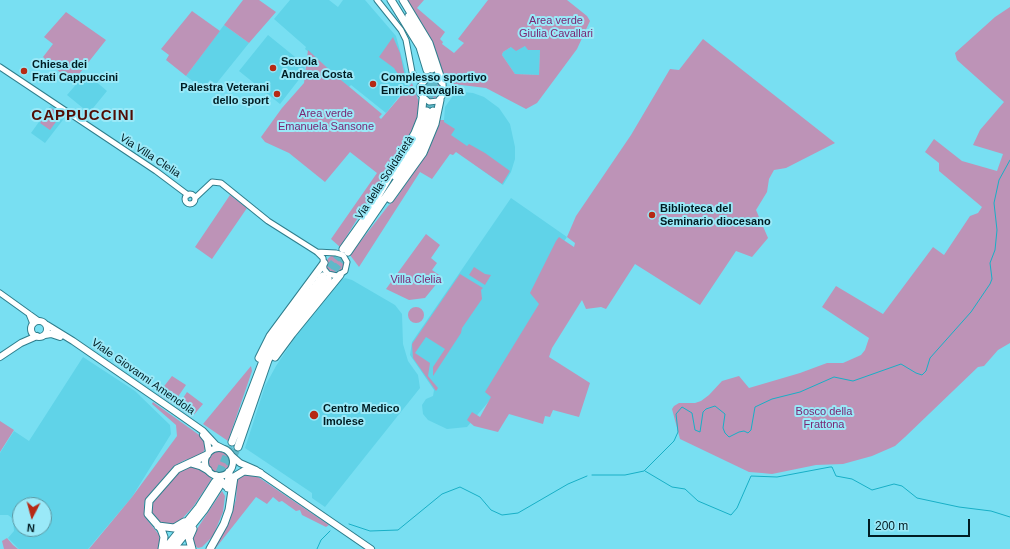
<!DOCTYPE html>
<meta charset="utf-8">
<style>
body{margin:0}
#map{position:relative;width:1010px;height:549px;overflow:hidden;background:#78dff2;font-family:Arial,sans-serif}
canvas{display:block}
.north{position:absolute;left:12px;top:497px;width:40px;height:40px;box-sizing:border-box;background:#9ae9f8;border:1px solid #5c97a2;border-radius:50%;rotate:186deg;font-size:11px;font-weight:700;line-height:16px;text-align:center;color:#001c22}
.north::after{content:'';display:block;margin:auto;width:14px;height:18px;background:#b62915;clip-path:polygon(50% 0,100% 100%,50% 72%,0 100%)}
.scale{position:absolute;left:868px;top:519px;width:102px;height:18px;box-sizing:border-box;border:2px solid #001c22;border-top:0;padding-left:5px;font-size:12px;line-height:14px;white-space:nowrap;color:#001c22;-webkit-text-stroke:3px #9ae9f8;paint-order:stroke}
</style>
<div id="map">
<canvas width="1010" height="549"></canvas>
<div class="north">N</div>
<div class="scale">200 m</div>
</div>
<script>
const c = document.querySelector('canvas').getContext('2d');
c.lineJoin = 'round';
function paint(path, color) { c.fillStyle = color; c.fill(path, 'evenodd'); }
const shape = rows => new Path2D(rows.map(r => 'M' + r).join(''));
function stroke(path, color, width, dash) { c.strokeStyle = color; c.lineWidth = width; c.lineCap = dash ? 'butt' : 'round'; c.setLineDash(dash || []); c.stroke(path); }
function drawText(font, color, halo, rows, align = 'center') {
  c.font = font + ' Arial,sans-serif'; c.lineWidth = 4; c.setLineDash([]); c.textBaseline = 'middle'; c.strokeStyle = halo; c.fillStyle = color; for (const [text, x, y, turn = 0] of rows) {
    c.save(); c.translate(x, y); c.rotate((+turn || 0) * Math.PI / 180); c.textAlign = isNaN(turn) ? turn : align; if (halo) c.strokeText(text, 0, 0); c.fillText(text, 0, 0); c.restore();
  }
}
const built = shape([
 [290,0,329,0,338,7,343,0,365,0,396,36,409,84,386,113,351,85,349,87,305,49,306,47,274,19],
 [224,25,249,43,216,84,210,80,203,89,186,76],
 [268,35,305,65,304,73,280,104,239,71],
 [526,46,528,50,540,50,539,75,515,74,502,55,503,52,511,47],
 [86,73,107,91,89,113,67,95],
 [463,92,473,93,484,97,499,108,510,124,515,147,515,159,511,172,503,185,475,165,443,132,445,107,455,93],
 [51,105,66,116,45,143,31,133],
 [511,198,567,237,535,284,552,296,499,379,490,400,467,427,447,429,428,420,423,414,422,405,426,399,433,396,434,390,410,355,412,342],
 [345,278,352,280,395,305,402,314,403,344,408,361,418,375,420,388,325,507,312,498,312,493,245,448,265,386,276,366,298,333,339,281],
 [83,357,135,391,170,425,171,434,132,497,88,549,19,549,8,538,14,531,13,519,8,515,0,515,0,453,14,431,29,441],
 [20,505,44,505,44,529,20,529]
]);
const green = shape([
 [243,0,259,0,276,12,249,43,224,25],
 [407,0,424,0,417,8,445,32,440,39,443,42,442,44,454,53,464,43,458,39,488,0,567,0,587,16,590,21,577,49,537,103,526,109,486,88,453,84,447,81,444,79,426,31],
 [525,46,528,50,540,50,539,75,515,74,502,55,503,52,511,47,516,51],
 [1010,7,1010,343,998,350,984,366,978,367,905,437,895,446,872,456,843,464,816,465,772,474,762,473,749,472,680,439,672,409,674,406,679,403,695,403,701,401,709,395,722,381,739,376,749,388,800,373,827,363,843,363,861,355,865,350,869,338,822,307,836,286,883,314,933,247,944,255,970,216,978,213,982,207,939,171,939,163,925,152,934,139,962,161,997,171,1003,154,973,145,980,130,1004,102,957,60,955,53,995,17],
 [192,11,220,31,186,76,166,60,169,55,161,49],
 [66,12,106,40,72,83,43,57,53,44,44,37],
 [393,37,400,53,406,81,403,82,394,68,379,57],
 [703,39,835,143,786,168,774,170,769,179,767,192,756,210,768,238,752,257,736,251,700,305,635,264,606,309,601,307,586,309,582,300,552,348,549,357,590,383,579,417,553,410,550,417,545,416,543,424,509,414,498,432,474,426,467,420,472,412,480,417,491,397,485,392,539,304,530,293,556,241,559,237,574,247,575,243,567,237,576,216,631,135,670,69,679,70],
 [308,50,335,75,382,114,379,117,381,119,412,83,420,105,417,123,398,157,383,177,340,247,331,239,377,173,350,152,325,182,289,153,265,142,261,137,282,108,304,83],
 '423 90a9 9 0 1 1 18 0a9 9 0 1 1-18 0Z',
 [51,108,61,115,50,130,40,123],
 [439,120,444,120,444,122,455,129,451,135,467,146,469,144,485,153,510,171,502,184,456,152,453,155,450,154,432,179,420,172,359,267,350,255,388,206,397,197,419,165,431,144],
 [230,195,247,208,212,259,195,247],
 [426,234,440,245,431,258,437,263,432,270,442,277,425,298,409,300,386,289],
 '326 264a9 9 0 1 1 18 0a9 9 0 1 1-18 0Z',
 [474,267,485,274,491,275,485,285,469,275],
 [460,274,483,288,481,290,482,299,462,328,461,333,433,376,433,367,445,349,426,337,415,353,430,363,428,376,438,388,436,391,413,358,412,344],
 '408 315a8 8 0 1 1 16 0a8 8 0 1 1-16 0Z',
 [251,366,252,371,228,441,203,424],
 [172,376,186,385,173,404,158,394],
 [187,392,203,404,192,417,177,407],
 [153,402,202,437,205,443,205,449,201,456,185,460,174,466,146,498,144,504,145,517,160,536,159,549,89,549,132,497,177,436,176,425,152,404],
 [0,421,14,430,0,452],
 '208 462a11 11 0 1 1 22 0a11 11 0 1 1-22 0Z',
 [188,466,199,467,211,478,211,480,193,507,178,523,173,526,160,523,151,516,153,499,180,469],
 [244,475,258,477,329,525,326,527,302,515,300,510,296,511,282,501,279,502,273,497,267,504,256,497,215,549,213,549,230,520,236,499,237,480],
 [222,491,225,496,223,512,213,536,202,547,198,548,194,545,192,539,195,532],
 [7,538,13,545,18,549,4,549,2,541]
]);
const stream = shape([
 [645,471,672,487,685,489,698,501,731,515,737,508,751,476,777,477,830,467,832,467,836,476,852,479,872,490,894,484,902,486,917,498,959,507,991,511,1010,517],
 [592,475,625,475,644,471,674,441,678,432,676,414,682,407,692,413,695,430,700,432,703,412,706,409,715,406,725,414,723,428,725,433,729,437,739,432,744,431,748,433,751,430,755,407,772,399,800,392,834,377,853,381,901,364,916,373,922,375,926,371,930,358,971,312,990,284,992,279,990,263,995,250,997,230,994,203,999,180,1010,160],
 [349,524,370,531,398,530,442,494,460,487,480,497,491,510,502,515,518,513,568,484,587,476],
 [317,549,321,540,330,531]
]);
const highwayTunnel = shape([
 [432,69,436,96,433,111],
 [427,70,430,95,427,111],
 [323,276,343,250],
 [328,279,348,252],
 [215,482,232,442],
 [220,485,238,447]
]);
const minor = shape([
 [377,0,401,30,406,40,412,72,415,76,420,79,430,78,437,78,443,84,444,94,438,101,429,102,420,94,420,86,427,79],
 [0,67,156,171,188,195],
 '185 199a5 5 0 1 1 10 0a5 5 0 1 1-10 0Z',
 [195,198,212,182,221,183,268,221,317,252,323,258,324,269,328,274,337,276,345,271,347,262,343,255,336,253,317,252],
 [0,293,39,321],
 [29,314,33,324]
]);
const major = shape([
 '31 329a8 8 0 1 1 16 0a8 8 0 1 1-16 0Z',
 [47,325,73,341,173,410,203,431,216,445,224,449],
 [45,335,51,334,60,337],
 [0,357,21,343,37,336],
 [203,435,207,440,209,452],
 '205 462a14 14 0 1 1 28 0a14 14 0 1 1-28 0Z',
 [232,456,240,463,256,470,371,549]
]);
const highway = shape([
 [391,0,420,47,427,70],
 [403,0,429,43,442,82],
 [409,16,423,43,432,69],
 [395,176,415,145,427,111],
 [390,199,423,153,435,124,440,100],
 [365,218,415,133,421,118,423,99],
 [343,249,368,214],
 [348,252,420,147,427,130,433,111],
 [275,357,292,334,340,275],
 [259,358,270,336,324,263],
 [232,442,266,353,323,276],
 [238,447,268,360,285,333,328,279],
 [191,463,201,466,208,470],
 [216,476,226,486],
 [228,488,229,472],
 [158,526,174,528,184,522],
 [162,549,164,537,161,529,148,514,149,501,177,469,207,455],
 [165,549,199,507,215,482],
 [173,549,204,510,220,485],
 [181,549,188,549],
 [192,549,189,538,193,529],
 [210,549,224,524,229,510,234,477,244,471,260,473]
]);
const markers = [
 [273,68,4,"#b62915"],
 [24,71,4,"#b62915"],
 [373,84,4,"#b62915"],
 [277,94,4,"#b62915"],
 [652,215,4,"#b62915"],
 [314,415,5,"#b62915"]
];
const parkNames = [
 ["Area verde",556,21],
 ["Giulia Cavallari",556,34],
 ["Area verde",326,114],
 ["Emanuela Sansone",326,127],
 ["Villa Clelia",416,280],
 ["Bosco della",824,412],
 ["Frattona",824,425]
];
const poiNames = [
 ["Scuola",281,62],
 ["Andrea Costa",281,75],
 ["Chiesa dei",32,65],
 ["Frati Cappuccini",32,78],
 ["Complesso sportivo",381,78],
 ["Enrico Ravaglia",381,91],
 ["Palestra Veterani",269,88,"right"],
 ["dello sport",269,101,"right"],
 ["Biblioteca del",660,209],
 ["Seminario diocesano",660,222],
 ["Centro Medico",323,409],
 ["Imolese",323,422]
];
const streetNames = [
 ["Via Villa Clelia",150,156,33],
 ["Via della Solidarietà",385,178,-57],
 ["Viale Giovanni Amendola",143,377,35]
];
const districtNames = [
 ["CAPPUCCINI",83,116]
];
paint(built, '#60d3e8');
paint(green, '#bd93b7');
stroke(stream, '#18afc6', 1);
stroke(highwayTunnel, '#60b8c8', 7, [7, 3.5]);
stroke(minor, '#2e7e8d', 7);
stroke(major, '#2e7e8d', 8);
stroke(highway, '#2e7e8d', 9);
stroke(minor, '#fff', 5);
stroke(major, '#fff', 6);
stroke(highway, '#fff', 7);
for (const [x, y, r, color] of markers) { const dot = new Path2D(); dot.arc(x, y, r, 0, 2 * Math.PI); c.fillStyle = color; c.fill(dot); stroke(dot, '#9ae9f8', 1.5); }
drawText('11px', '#7a2773', '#9ae9f8', parkNames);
drawText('bold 11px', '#001c22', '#9ae9f8', poiNames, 'left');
drawText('11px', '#001c22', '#9ae9f8', streetNames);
c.letterSpacing = '1px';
drawText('bold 15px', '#510e05', '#9ae9f8', districtNames);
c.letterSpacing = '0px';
</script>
